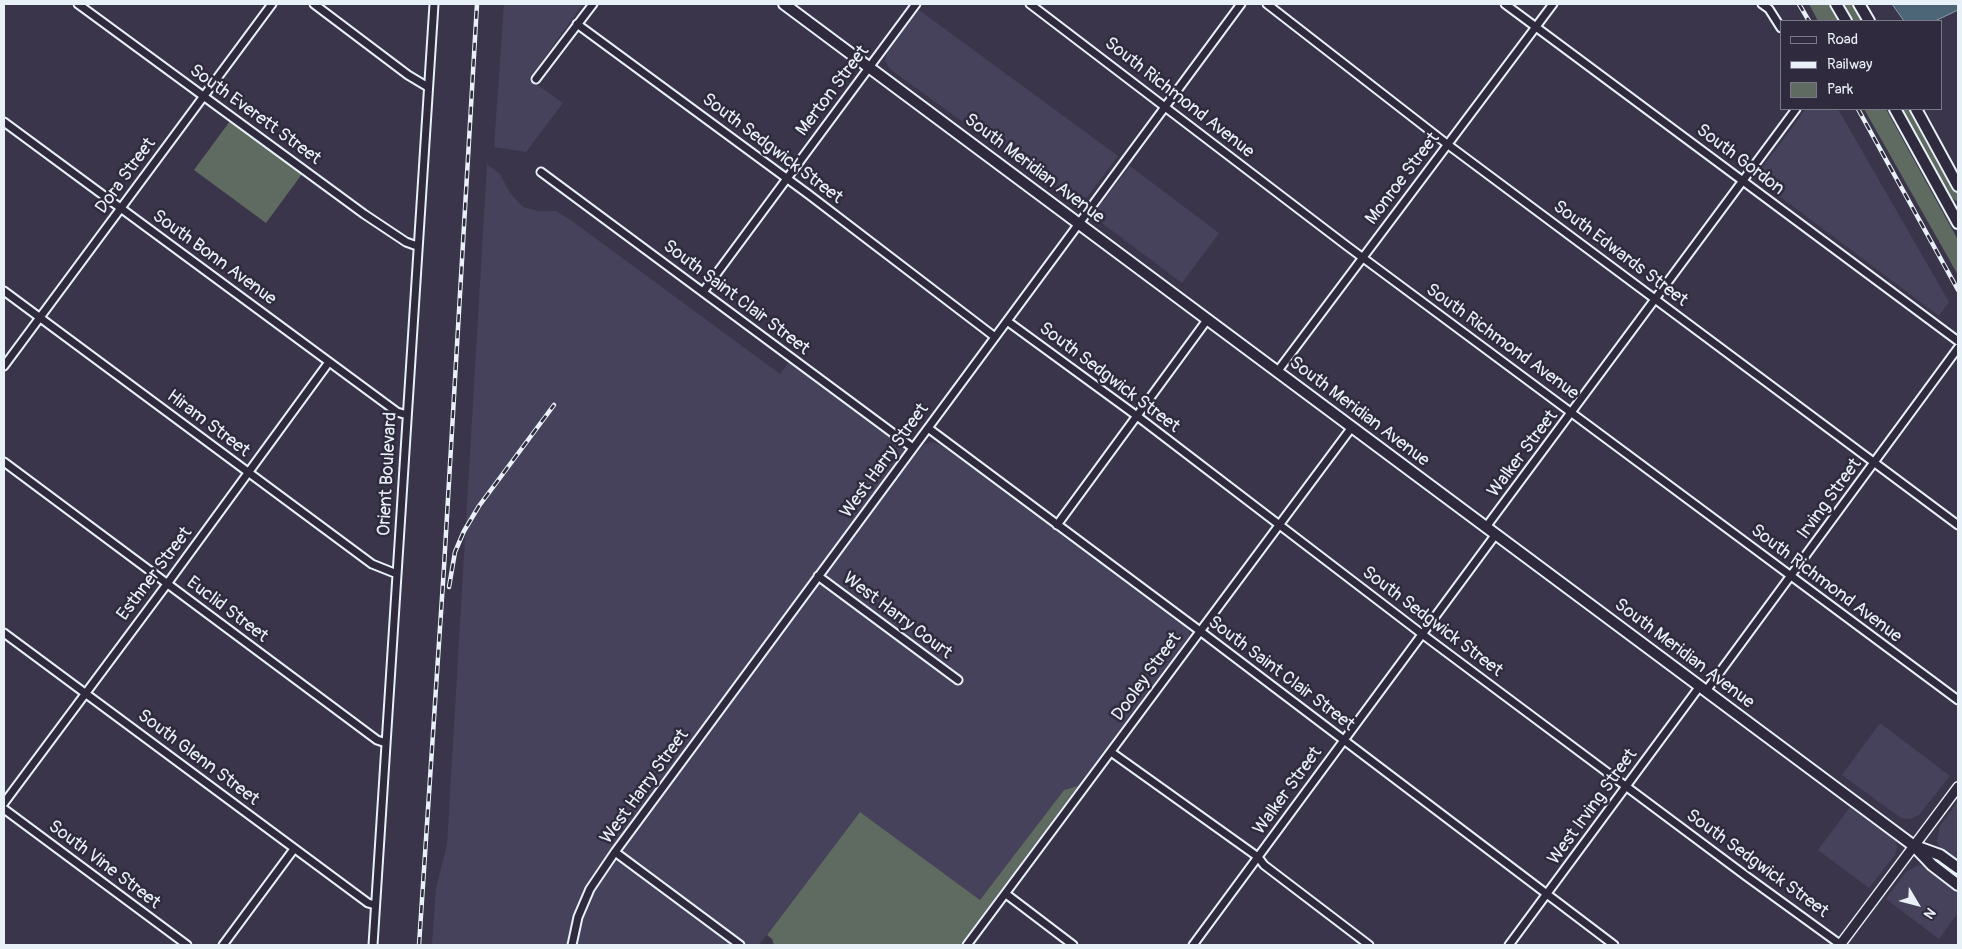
<!DOCTYPE html>
<style>
body{margin:0}
#map{position:relative;width:1962px;height:949px;overflow:hidden;background:#3a354b;font-family:Pangolin,sans-serif}
canvas{display:block}
.frame{position:absolute;inset:0;border:5px solid #e8f1f8;pointer-events:none}
.legend{position:absolute;left:1780px;top:20px;width:162px;height:90px;box-sizing:border-box;background:#2f2a3d;border:1px solid #797a88;margin:0;padding:6px 9px;list-style:none;font-size:15px;color:#e8f1f8}
.legend li{display:flex;align-items:center;gap:10px;height:25px}
.legend b{width:25px;border:1px solid #797a88}
.north{position:absolute;left:1892px;top:879px;width:50px;height:50px;-webkit-text-stroke:4px #2f2a3d;paint-order:stroke;rotate:127deg;font-size:14px;font-weight:700;line-height:20px;text-align:center;color:#e8f1f8}
.north::after{content:'';display:block;margin:auto;width:18px;height:22px;background:#e8f1f8;clip-path:polygon(50% 0,100% 100%,50% 72%,0 100%)}
</style>
<div id="map">
<canvas width="1962" height="949"></canvas>
<div class="frame"></div>
<ul class="legend">
<li><b style="height:6px;background:#2f2a3d"></b>Road</li>
<li><b style="height:6px;background:#e8f1f8"></b>Railway</li>
<li><b style="height:14px;background:#5f6b60"></b>Park</li>
</ul>
<div class="north">N</div>
</div>
<script>
const c = document.querySelector('canvas').getContext('2d');
c.lineJoin = 'round';
function paint(path, color) { c.fillStyle = color; c.fill(path, 'evenodd'); }
const shape = rows => new Path2D(rows.map(r => 'M' + r).join(''));
function stroke(path, color, width, dash) { c.strokeStyle = color; c.lineWidth = width; c.lineCap = dash ? 'butt' : 'round'; c.setLineDash(dash || []); c.stroke(path); }
function drawText(font, color, halo, rows, align = 'center') {
  c.font = font + ' Pangolin,sans-serif'; c.lineWidth = 5; c.setLineDash([]); c.textBaseline = 'middle'; c.strokeStyle = halo; c.fillStyle = color; for (const [text, x, y, turn = 0] of rows) {
    c.save(); c.translate(x, y); c.rotate((+turn || 0) * Math.PI / 180); c.textAlign = isNaN(turn) ? turn : align; if (halo) c.strokeText(text, 0, 0); c.fillText(text, 0, 0); c.restore();
  }
}
const built = shape([
 [504,4,583,4,529,79,563,103,526,152,494,147],
 [919,10,1118,156,1085,200,1079,202,1070,200,890,69,885,61,887,52],
 [1806,109,1838,109,1949,302,1939,316,1758,180,1758,173],
 [487,164,500,174,510,193,523,207,538,211,556,211,572,221,780,374,790,361,915,455,925,444,932,442,941,445,1188,629,1190,635,1078,786,1064,790,980,900,860,812,759,945,432,945,436,888,447,845],
 [1130,166,1219,233,1182,283,1098,220,1097,209],
 [1880,723,1950,776,1919,815,1911,819,1901,818,1842,775],
 [1958,801,1958,861,1940,848,1937,841,1940,826],
 [1850,807,1896,841,1897,847,1895,855,1869,888,1818,850],
 [1918,865,1924,866,1958,891,1958,913,1939,939,1886,899,1906,872]
]);
const green = shape([
 [1809,4,1828,4,1838,21,1818,21],
 [1843,4,1855,4,1864,21,1852,21],
 [1864,109,1886,109,1958,240,1958,275],
 [1902,109,1912,109,1958,193,1958,202,1950,197],
 [230,121,302,174,266,223,194,170],
 [1078,786,960,945,774,945,772,939,767,935,860,812,980,900,1064,790]
]);
const water = shape([
 [1892,4,1958,4,1958,10,1935,21,1904,21,1892,4]
]);
const minor = shape([
 [78,4,364,214,406,242,417,246],
 [314,4,408,75,428,87],
 [1030,4,1347,246,1958,700],
 [1267,4,1447,144,1958,525],
 [1505,4,1958,341],
 [1762,4,1769,9,1781,28],
 [577,24,808,194,995,337],
 [536,79,593,4],
 [4,122,397,412,407,415],
 [541,172,913,448],
 [4,291,372,564,397,574],
 [703,292,916,4],
 [1007,321,1137,416,1422,634,1746,876,1841,945],
 [4,366,272,4],
 [1277,372,1553,4],
 [928,428,1200,631,1614,945],
 [4,462,377,740,386,743],
 [1057,525,1207,320],
 [1486,527,1796,109],
 [818,576,958,680],
 [4,633,368,903,375,905],
 [1706,691,1958,348],
 [1111,752,1258,857,1264,865,1369,945],
 [4,803,167,584,329,362],
 [4,809,187,945],
 [615,852,740,945],
 [1006,894,1073,945],
 [223,945,294,849],
 [373,945,434,4],
 [572,945,578,917,590,889,615,852,1241,4],
 [967,945,1352,427],
 [1193,945,1496,534],
 [1509,945,1700,686]
]);
const tertiary = shape([
 [1840,945,1958,787]
]);
const secondary = shape([
 [784,4,1914,846,1932,865,1958,885],
 [1836,4,1846,21],
 [1859,4,1869,21],
 [1895,109,1958,223],
 [1916,109,1958,186],
 [1915,846,1940,855,1958,868]
]);
const rail = shape([
 [1799,4,1809,21],
 [1858,109,1958,290],
 [449,587,455,552,464,531,479,506,554,405],
 [419,945,444,567,477,4]
]);
const streetNames = [
 ["Merton Street",833,91,-53],
 ["South Richmond Avenue",1179,98,38],
 ["South Everett Street",255,115,36],
 ["South Sedgwick Street",772,149,37],
 ["South Gordon",1740,160,37],
 ["South Meridian Avenue",1034,169,37],
 ["Dora Street",126,176,-54],
 ["Monroe Street",1403,179,-53],
 ["South Edwards Street",1620,254,37],
 ["South Bonn Avenue",214,258,36],
 ["South Saint Clair Street",736,298,37],
 ["South Richmond Avenue",1502,342,36],
 ["South Sedgwick Street",1109,378,37],
 ["South Meridian Avenue",1359,412,37],
 ["Hiram Street",208,424,37],
 ["Walker Street",1523,454,-53],
 ["West Harry Street",885,461,-54],
 ["Orient Boulevard",388,474,-87],
 ["Irving Street",1830,499,-54],
 ["Esthner Street",155,574,-53],
 ["South Richmond Avenue",1826,584,37],
 ["Euclid Street",227,610,37],
 ["West Harry Court",897,616,37],
 ["South Sedgwick Street",1432,622,37],
 ["South Meridian Avenue",1684,654,37],
 ["South Saint Clair Street",1281,674,37],
 ["Dooley Street",1147,677,-54],
 ["South Glenn Street",198,758,37],
 ["West Harry Street",645,787,-54],
 ["Walker Street",1288,791,-54],
 ["West Irving Street",1593,807,-54],
 ["South Sedgwick Street",1757,864,36],
 ["South Vine Street",104,865,37]
];
paint(built, '#47425b');
paint(green, '#5f6b60');
paint(water, '#4d6677');
stroke(water, '#8b9eab', 1);
stroke(minor, '#e8f1f8', 11);
stroke(tertiary, '#e8f1f8', 12);
stroke(secondary, '#e8f1f8', 14);
stroke(minor, '#2f2a3d', 7);
stroke(tertiary, '#2f2a3d', 9);
stroke(secondary, '#2f2a3d', 10);
stroke(rail, '#e8f1f8', 4.5);
stroke(rail, '#2f2a3d', 2.5, [8]);
drawText('18px', '#e8f1f8', '#2f2a3d', streetNames);
</script>
